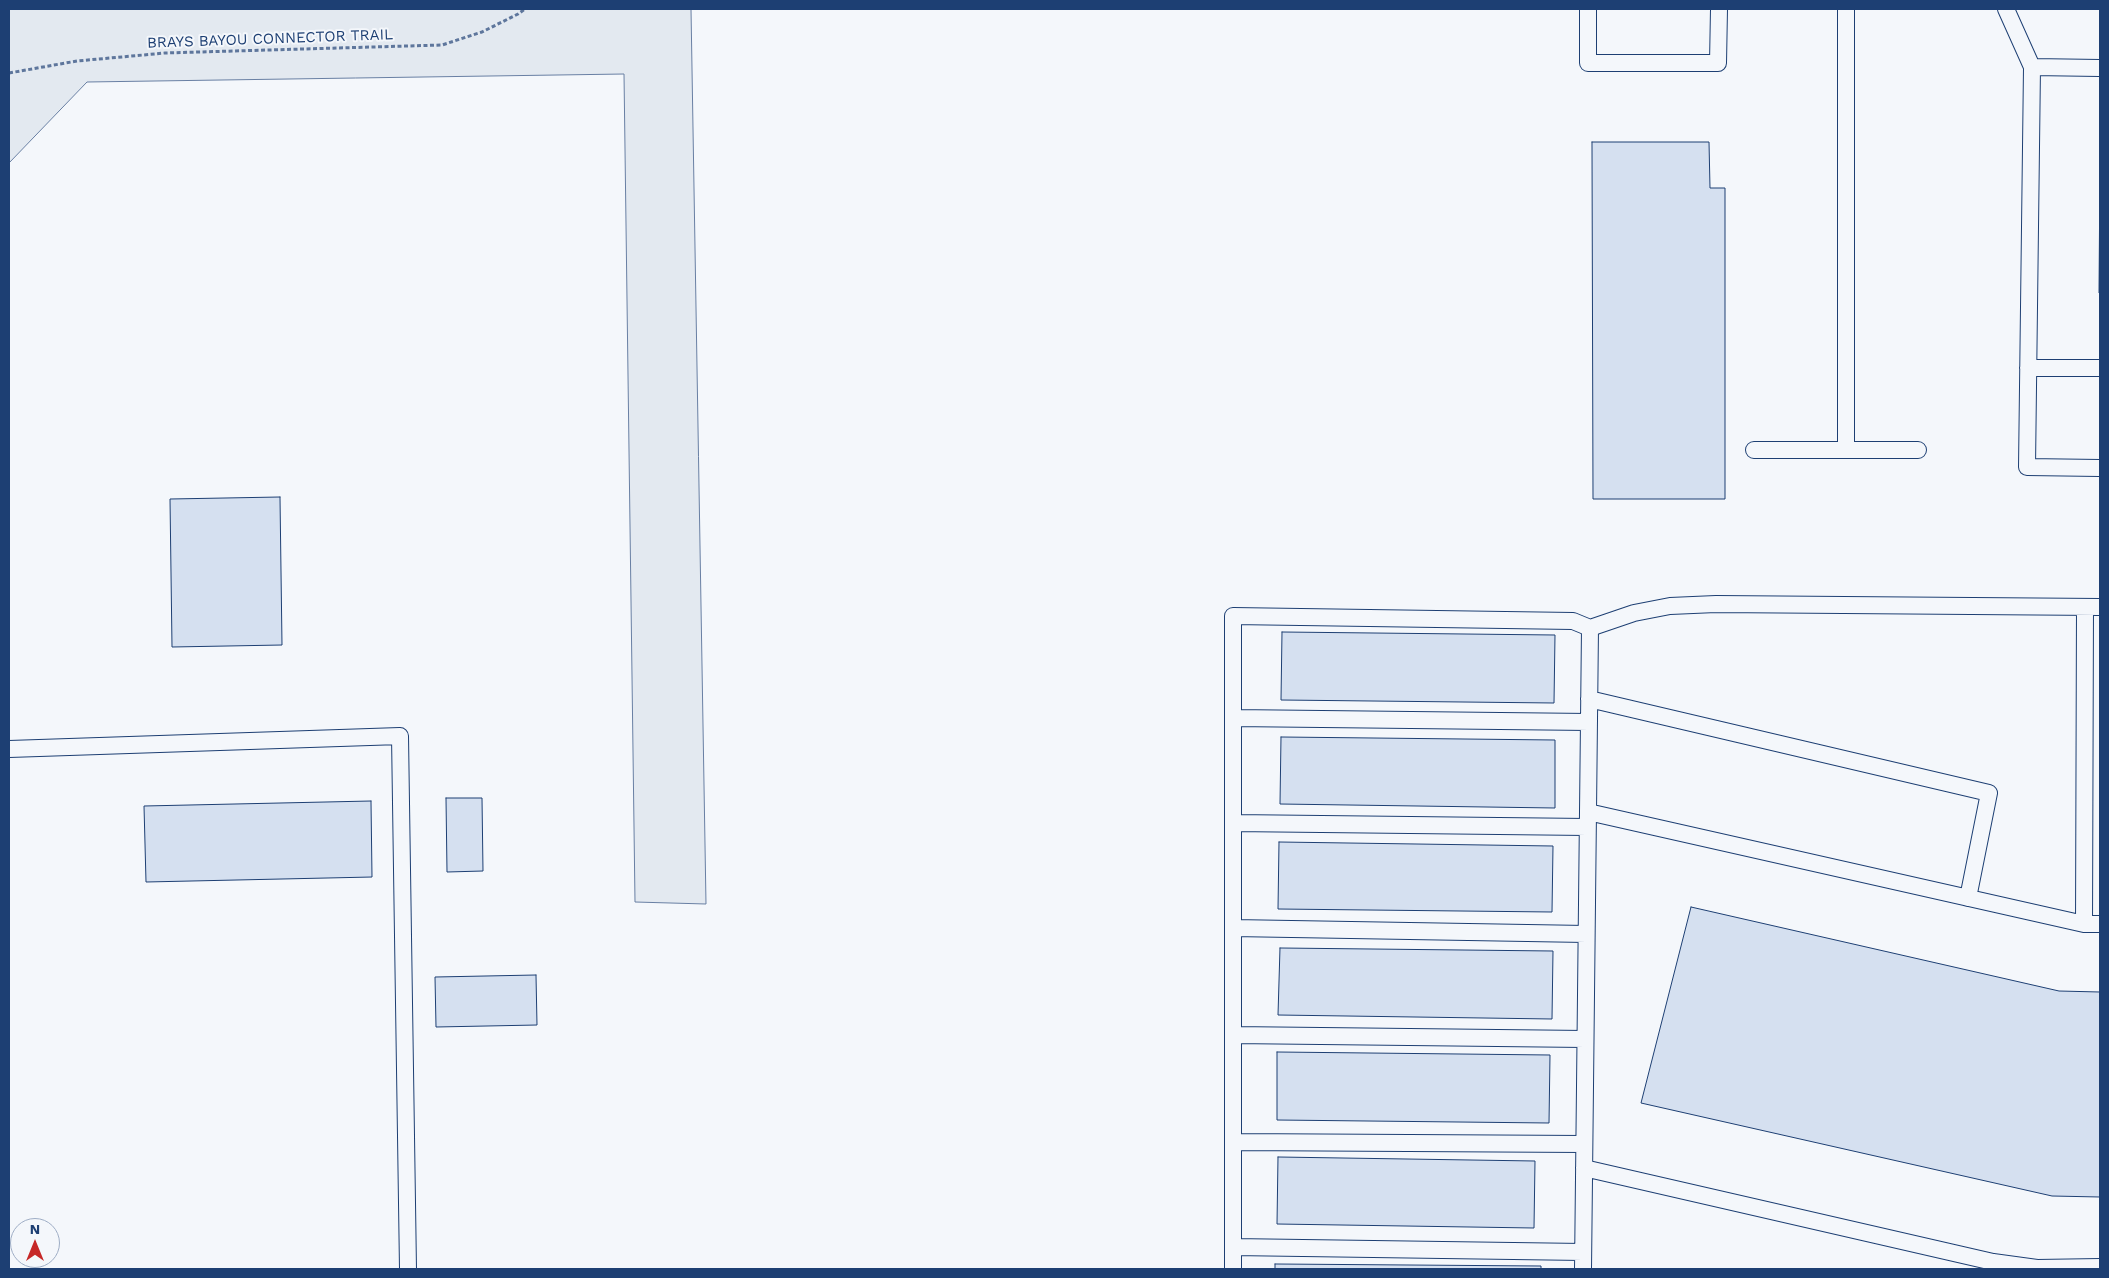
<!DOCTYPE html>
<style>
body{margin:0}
#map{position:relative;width:2109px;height:1278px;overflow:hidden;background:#f4f7fb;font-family:"Work Sans",sans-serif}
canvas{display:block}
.frame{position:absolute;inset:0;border:10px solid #1d3f73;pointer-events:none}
.north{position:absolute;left:10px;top:1218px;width:50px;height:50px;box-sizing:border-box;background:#f4f7fb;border:1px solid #9eadc5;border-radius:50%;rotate:0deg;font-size:14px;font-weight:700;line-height:20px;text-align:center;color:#1d3f73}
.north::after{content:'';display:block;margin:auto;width:18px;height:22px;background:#c62828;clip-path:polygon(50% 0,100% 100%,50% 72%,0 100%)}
</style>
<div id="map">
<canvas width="2109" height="1278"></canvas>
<div class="frame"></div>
<div class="north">N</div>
</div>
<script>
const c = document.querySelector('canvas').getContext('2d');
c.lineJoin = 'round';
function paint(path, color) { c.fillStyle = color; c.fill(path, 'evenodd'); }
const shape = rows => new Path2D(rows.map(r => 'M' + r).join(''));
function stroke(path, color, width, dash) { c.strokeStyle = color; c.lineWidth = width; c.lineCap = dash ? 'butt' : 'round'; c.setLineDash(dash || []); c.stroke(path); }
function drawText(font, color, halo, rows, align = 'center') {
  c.font = font + ' "Work Sans",sans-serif'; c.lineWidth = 4; c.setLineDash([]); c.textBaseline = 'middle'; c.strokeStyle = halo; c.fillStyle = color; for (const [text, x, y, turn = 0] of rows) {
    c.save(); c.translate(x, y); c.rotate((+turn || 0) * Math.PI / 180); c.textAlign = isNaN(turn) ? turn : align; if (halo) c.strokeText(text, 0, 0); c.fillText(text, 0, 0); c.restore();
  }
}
const green = shape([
 [9,9,691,9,706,904,635,902,624,74,87,82,9,163,9,9]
]);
const building = shape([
 [1592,142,1709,142,1710,188,1725,188,1725,499,1593,499,1592,142],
 [2100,163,2100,293,2099,293,2100,163],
 [280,497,282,645,172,647,170,499,280,497],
 [1282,632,1555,635,1554,703,1281,700,1282,632],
 [1281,737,1555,740,1555,808,1280,804,1281,737],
 [446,798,482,798,483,871,447,872,446,798],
 [371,801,372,877,146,882,144,806,371,801],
 [1279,842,1553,846,1552,912,1278,909,1279,842],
 [1691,907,2059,991,2100,992,2100,1197,2052,1196,1641,1103,1691,907],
 [1280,948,1553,951,1552,1019,1278,1015,1280,948],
 [536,975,537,1025,436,1027,435,977,536,975],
 [1277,1052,1550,1055,1549,1123,1277,1120,1277,1052],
 [1278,1157,1535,1161,1534,1228,1277,1224,1278,1157],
 [1275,1264,1541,1266,1541,1269,1275,1269,1275,1264]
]);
const path = shape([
 [9,73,77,61,165,53,442,45,482,32,518,14,525,9]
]);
const service = shape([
 [1588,9,1588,63,1718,63,1719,9],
 [1846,9,1846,450],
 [2006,9,2032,67,2027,467,2100,468],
 [2032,67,2100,68],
 [2028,368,2100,368],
 [1754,450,1918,450],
 [1589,699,1989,793,1968,898],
 [1233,718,1589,722],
 [9,749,400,736,408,1269],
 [1588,812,2084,924,2100,924],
 [1233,823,1587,827],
 [2084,924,2085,607],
 [1233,928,1586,934],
 [1233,1035,1585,1039],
 [1233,1142,1584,1144],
 [1584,1168,1993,1262,2037,1268,2100,1267],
 [1233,1247,1583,1252],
 [1233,1269,1233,616,1573,621,1590,628,1634,613,1670,606,1716,604,2100,607],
 [1583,1269,1590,628]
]);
const streetNames = [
 ["BRAYS BAYOU CONNECTOR TRAIL",270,39,-2]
];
paint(green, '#e3e9f0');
stroke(green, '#687fa3', 1);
paint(building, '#d5e0f0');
stroke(building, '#1d3f73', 1);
stroke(service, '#1d3f73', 18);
stroke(path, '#5e769c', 3, [4, 2.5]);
stroke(service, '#f4f7fb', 16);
drawText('15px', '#1d3f73', '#f4f7fb', streetNames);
</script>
